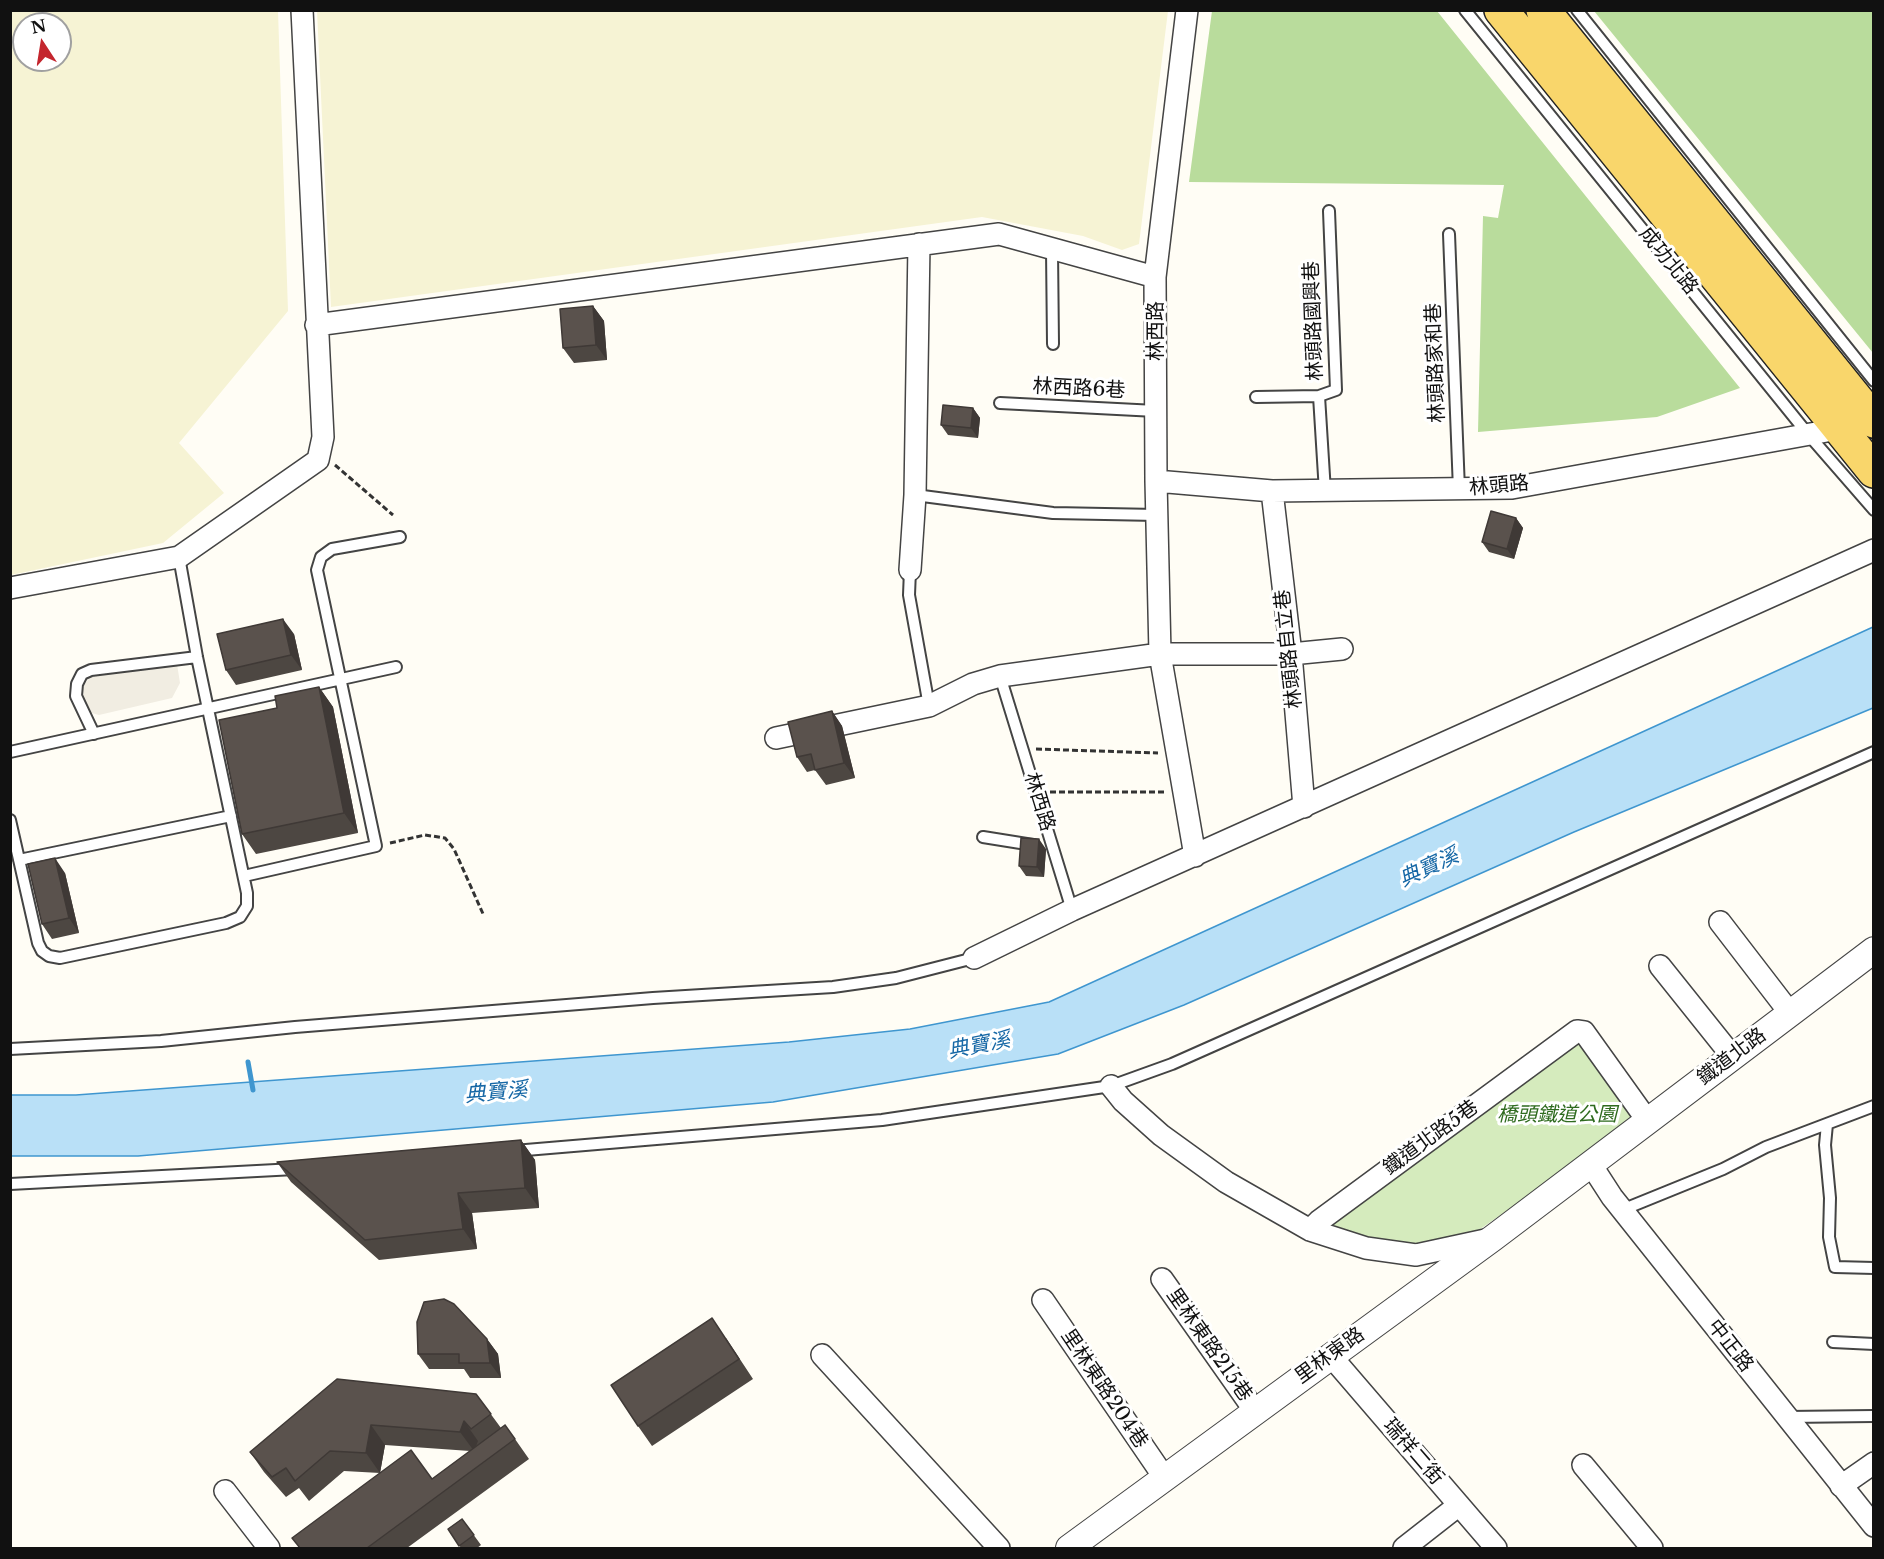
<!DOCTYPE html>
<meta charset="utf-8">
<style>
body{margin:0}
#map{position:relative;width:1884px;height:1559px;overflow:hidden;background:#fffdf5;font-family:"Libre Baskerville",serif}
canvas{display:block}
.frame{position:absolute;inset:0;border:12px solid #111;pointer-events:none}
.north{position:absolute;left:12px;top:12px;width:60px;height:60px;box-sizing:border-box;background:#fff;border:2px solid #a0a0a0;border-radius:50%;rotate:348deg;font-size:16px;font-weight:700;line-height:24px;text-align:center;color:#111}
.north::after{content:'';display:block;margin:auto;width:21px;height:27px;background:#c4262e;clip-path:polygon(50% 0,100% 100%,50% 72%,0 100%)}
</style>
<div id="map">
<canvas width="1884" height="1559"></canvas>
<div class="frame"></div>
<div class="north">N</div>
</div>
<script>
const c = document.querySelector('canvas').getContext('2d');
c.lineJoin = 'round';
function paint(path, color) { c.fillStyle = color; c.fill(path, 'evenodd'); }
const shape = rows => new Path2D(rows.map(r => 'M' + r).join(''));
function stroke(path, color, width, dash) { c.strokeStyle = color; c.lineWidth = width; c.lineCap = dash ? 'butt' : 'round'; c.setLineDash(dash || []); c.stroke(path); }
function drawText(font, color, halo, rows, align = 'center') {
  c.font = font + ' "Libre Baskerville","Noto Sans TC",serif'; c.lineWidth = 6; c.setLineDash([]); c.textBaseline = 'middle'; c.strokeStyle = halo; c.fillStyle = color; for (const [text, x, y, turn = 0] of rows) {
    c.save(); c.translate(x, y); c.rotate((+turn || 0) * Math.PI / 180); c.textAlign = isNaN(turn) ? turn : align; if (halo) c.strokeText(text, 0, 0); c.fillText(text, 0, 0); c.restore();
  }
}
const farmland = shape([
 [10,11,278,11,288,311,179,443,224,493,163,543,11,575],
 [24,24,60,24,60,60,24,60],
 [317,11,1168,11,1139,244,1122,250,1083,236,982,217,331,307]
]);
const green = shape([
 [1577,1039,1637,1120,1476,1232,1414,1247,1375,1242,1324,1225]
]);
const forest = shape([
 [1212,11,1437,11,1740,388,1657,417,1478,432,1483,216,1498,218,1504,185,1189,182],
 [1594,11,1873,11,1873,353]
]);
const plaza = shape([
 [177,664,180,683,172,698,99,715,88,712,83,703,80,691,90,677,105,672]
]);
const water = shape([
 [1873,627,1873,708,1574,832,1184,1005,1058,1054,773,1102,138,1156,11,1156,11,1095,76,1095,789,1042,910,1029,1049,1002,1873,627]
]);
const stream = shape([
 [248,1062,253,1090]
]);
const path = shape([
 [335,465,393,515],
 [1036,749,1158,753],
 [1050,792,1166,792],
 [390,843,425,835,445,838,454,849,484,916]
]);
const service = shape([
 [1465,10,1807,433,1874,510],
 [1577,10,1874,381],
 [1449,234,1459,490],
 [1052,250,1053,344],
 [1256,397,1319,396],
 [1000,403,1156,411],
 [1325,492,1319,396,1336,390,1329,211],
 [915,495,1053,513,1157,515],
 [910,570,909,595,929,706],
 [1000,676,1072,910],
 [94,734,76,696,77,684,82,674,91,670,197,657],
 [10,752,396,667],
 [10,820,38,943,42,951,49,956,60,958,226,923,240,917,247,906,247,893,197,657,179,557],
 [983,837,1033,845],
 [19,860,231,816],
 [244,876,376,846,317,570,321,557,332,549,400,537],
 [10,1049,161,1041,295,1027,653,998,833,987,896,978,974,958],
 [1827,1124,1825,1145,1830,1198,1829,1237,1835,1267,1874,1268],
 [514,1151,882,1120,1111,1086,1172,1064,1874,752],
 [10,1184,295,1169],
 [1622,1210,1723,1169,1766,1147,1874,1106],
 [1833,1342,1874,1344],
 [1787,1417,1874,1416]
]);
const minor = shape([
 [1187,10,1155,277,1156,481,1160,654,1195,856],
 [316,325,999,234,1155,277],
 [1156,481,1272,491,1512,488,1838,429],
 [1272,491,1291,654,1304,807],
 [910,570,915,495,919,244],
 [10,588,179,557,318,460,323,437,302,10],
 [776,738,929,706,973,684,1000,676,1160,654,1291,654,1342,649],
 [1720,922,1790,1013],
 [974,958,1072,910,1874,550],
 [1660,966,1732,1056],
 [1111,1086,1123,1101,1161,1135,1226,1182,1310,1230,1366,1248,1416,1255,1490,1239],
 [1590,1163,1612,1197,1874,1526],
 [1310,1230,1319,1221,1577,1031,1584,1032,1647,1120],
 [1162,1279,1255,1411],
 [1043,1300,1164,1477],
 [822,1355,999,1548],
 [1330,1355,1496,1548],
 [1583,1465,1652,1548],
 [1841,1486,1874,1463],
 [225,1491,269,1548],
 [1404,1548,1459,1505]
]);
const tertiary = shape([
 [1069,1548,1493,1238,1874,950]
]);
const primary = shape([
 [1501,10,1874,471],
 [1543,10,1874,421]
]);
const wall = shape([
 [593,306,604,321,607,360,574,363,563,348],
 [973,408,980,418,978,438,948,435,941,425],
 [1516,518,1523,528,1514,559,1489,552,1482,542],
 [294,634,302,670,236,685,226,670],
 [319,687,333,707,358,833,256,854,242,834],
 [832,711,842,726,855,778,826,785,815,770,807,772,797,757],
 [1046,849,1044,877,1026,876,1019,866],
 [65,873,79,933,52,939,42,924],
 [521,1140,535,1160,539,1208,472,1213,477,1249,379,1260,291,1182,277,1162],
 [726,1338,753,1379,652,1446,638,1426],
 [487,1339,498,1354,501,1378,470,1378,464,1369,429,1369,418,1354],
 [476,1394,501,1428,515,1439,529,1459,407,1548,300,1548,432,1479,470,1451,385,1445,380,1473,344,1471,309,1501,299,1488,286,1497,264,1472,250,1452],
 [462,1519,481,1545,477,1548,461,1548,448,1529]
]);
const shadedWall = shape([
 [593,306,604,321,607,360,596,345],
 [973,408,980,418,978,438,971,428],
 [1516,518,1523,528,1514,559,1507,549],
 [283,619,294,634,302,670,291,655],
 [319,687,333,707,358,833,344,813],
 [832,711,842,726,855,778,844,763],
 [1039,839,1046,849,1044,877,1037,867],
 [55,858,65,873,79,933,69,918],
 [521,1140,535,1160,539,1208,525,1188],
 [458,1193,472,1213,477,1249,463,1229],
 [487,1339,498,1354,501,1378,490,1363],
 [464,1421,478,1441,474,1451,460,1432],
 [371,1425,385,1445,380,1473,366,1453]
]);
const building = shape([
 [593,306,596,345,563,348,560,309,593,306],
 [943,405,973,408,971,428,941,425,943,405],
 [1491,511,1516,518,1507,549,1482,542,1491,511],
 [283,619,291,655,226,670,217,634,283,619],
 [319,687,344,813,242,834,219,720,277,708,275,696,319,687],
 [832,711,844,763,815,770,811,754,797,757,788,722,832,711],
 [1021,838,1039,839,1037,867,1019,866,1021,838],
 [55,858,69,918,42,924,28,864,55,858],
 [521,1140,525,1188,458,1193,463,1229,365,1240,277,1162,521,1140],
 [444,1299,454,1304,487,1339,490,1363,459,1363,459,1354,418,1354,417,1322,424,1302,444,1299],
 [712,1318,739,1359,638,1426,611,1385,712,1318],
 [337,1379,476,1394,491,1414,471,1429,464,1421,460,1432,371,1425,366,1453,330,1451,295,1481,286,1468,272,1477,250,1452,337,1379],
 [505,1425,515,1439,367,1548,300,1548,292,1538,411,1450,432,1479,505,1425],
 [462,1519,474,1535,459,1546,448,1529,462,1519]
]);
const streetNames = [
 ["成功北路",1668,261,51],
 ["林頭路國興巷",1314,321,-92],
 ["林西路",1156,331,-90],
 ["林頭路家和巷",1436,363,-92],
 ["林西路6巷",1079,389,3],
 ["林頭路",1499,486,-5],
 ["林頭路自立巷",1289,649,-96],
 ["林西路",1039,802,73],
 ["鐵道北路",1732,1057,-37],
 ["鐵道北路5巷",1431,1138,-36],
 ["里林東路215巷",1209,1345,55],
 ["中正路",1730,1346,52],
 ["里林東路",1330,1356,-36],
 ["里林東路204巷",1104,1389,56],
 ["瑞祥二街",1413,1452,49]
];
const parkNames = [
 ["橋頭鐵道公園",1557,1115]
];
const waterNames = [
 ["典寶溪",1429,868,-25],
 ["典寶溪",979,1046,-11],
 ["典寶溪",496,1093,-5]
];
paint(farmland, '#f6f3d4');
paint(green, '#d5ebbd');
paint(forest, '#b9dc9c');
paint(plaza, '#f1ede2');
paint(water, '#b9e0f7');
stroke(water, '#3f96cf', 1.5);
stroke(stream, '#3f96cf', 5);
stroke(service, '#444', 14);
stroke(minor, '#444', 24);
stroke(tertiary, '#444', 28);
stroke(primary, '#222', 36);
stroke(path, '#333', 3, [6, 3]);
stroke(service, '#fff', 10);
stroke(minor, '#fff', 21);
stroke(tertiary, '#fff', 26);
stroke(primary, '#f9d66b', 33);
paint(wall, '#4d4742');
paint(shadedWall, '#3f3936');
paint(building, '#5a524d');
stroke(building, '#3f3936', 1.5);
drawText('20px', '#111', '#fff', streetNames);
drawText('italic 20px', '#2f6b1f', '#fff', parkNames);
drawText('italic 21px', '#1768a6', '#fff', waterNames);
</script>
